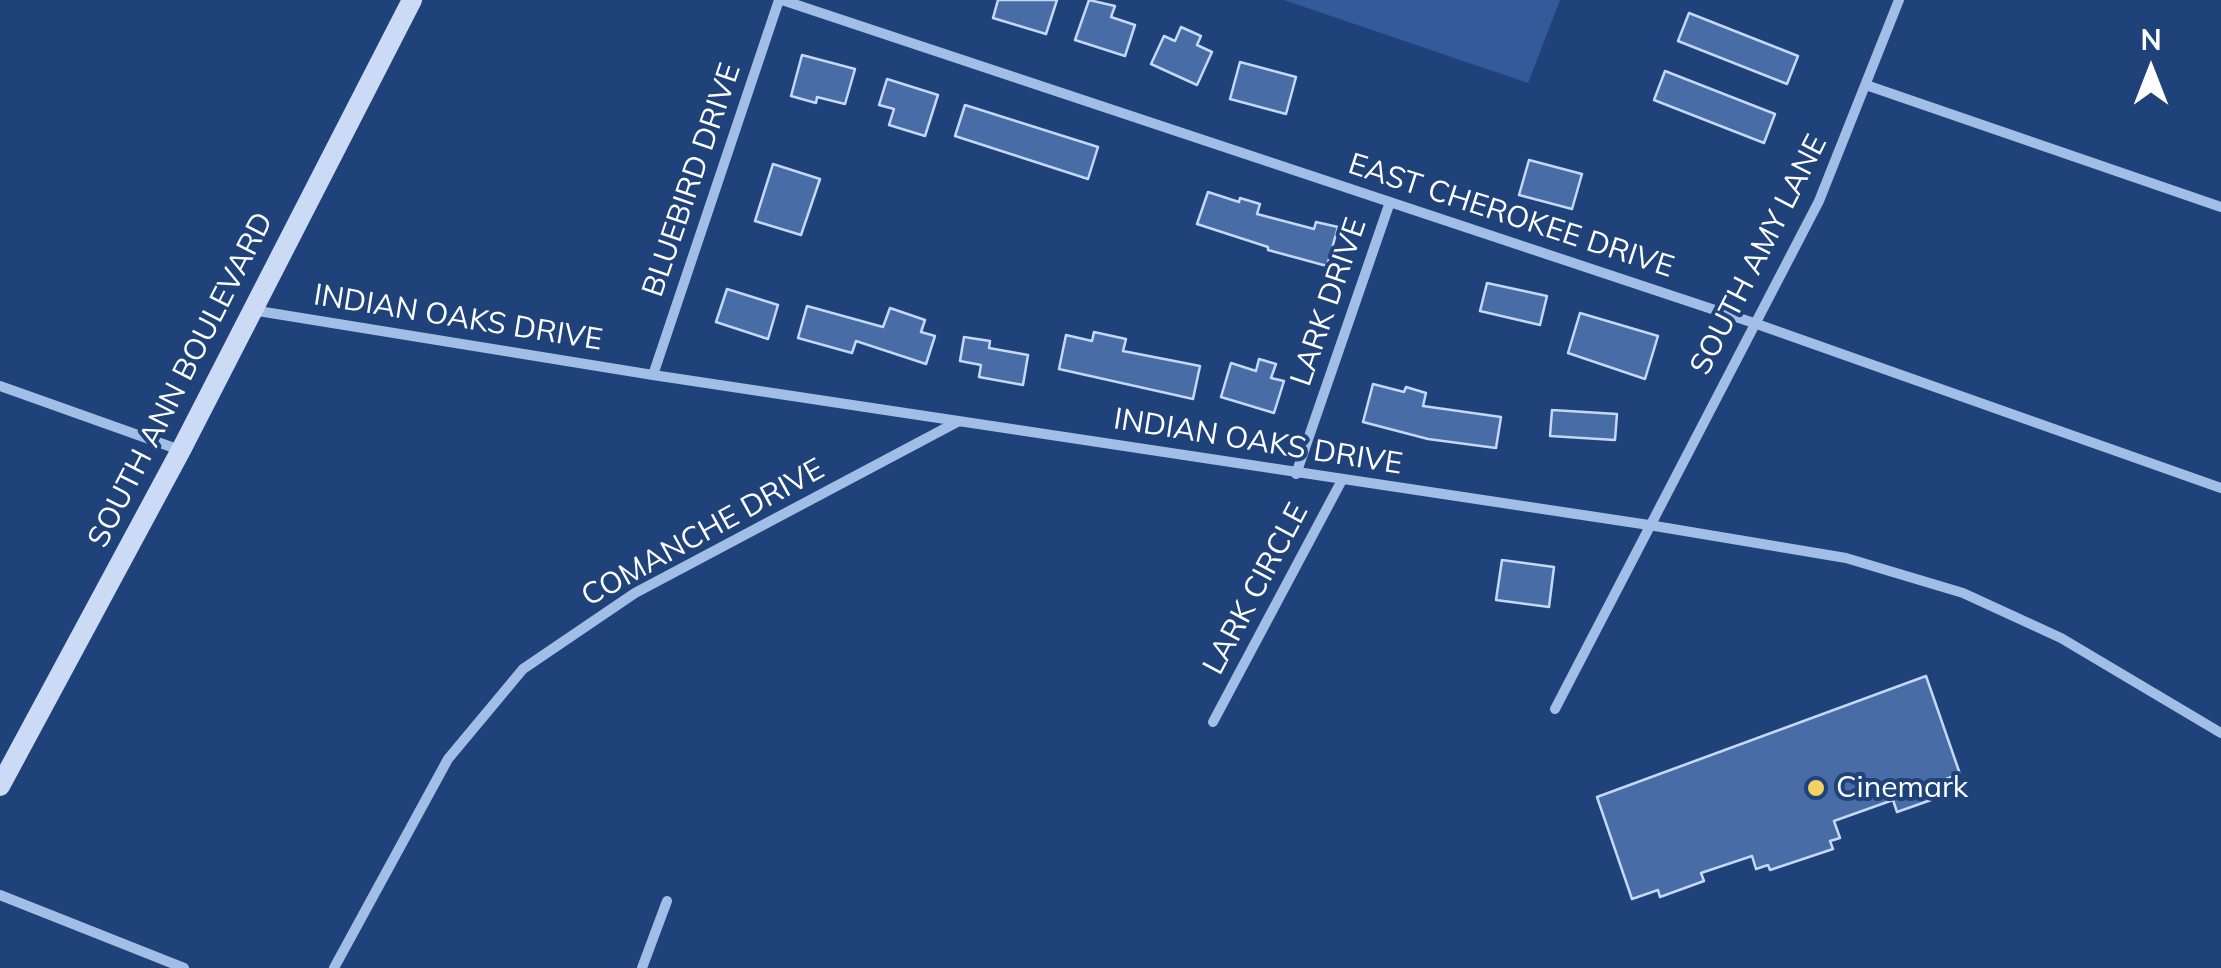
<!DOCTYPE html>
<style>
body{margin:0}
#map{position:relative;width:2221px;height:968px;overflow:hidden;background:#20427b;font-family:Mulish,sans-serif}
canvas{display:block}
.north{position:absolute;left:2101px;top:20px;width:100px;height:100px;-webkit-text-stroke:8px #20427b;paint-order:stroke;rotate:0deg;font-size:28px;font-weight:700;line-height:40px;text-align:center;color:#fff}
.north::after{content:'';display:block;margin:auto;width:35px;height:45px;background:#fff;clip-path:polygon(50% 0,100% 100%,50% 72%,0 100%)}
</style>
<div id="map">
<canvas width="2221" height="968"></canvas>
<div class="north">N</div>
</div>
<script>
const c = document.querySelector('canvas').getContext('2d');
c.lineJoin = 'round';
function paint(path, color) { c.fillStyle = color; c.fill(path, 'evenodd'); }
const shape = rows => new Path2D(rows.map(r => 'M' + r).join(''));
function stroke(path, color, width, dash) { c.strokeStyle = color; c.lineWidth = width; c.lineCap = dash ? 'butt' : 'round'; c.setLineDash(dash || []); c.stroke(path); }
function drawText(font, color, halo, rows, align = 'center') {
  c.font = font + ' Mulish,sans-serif'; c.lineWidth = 8; c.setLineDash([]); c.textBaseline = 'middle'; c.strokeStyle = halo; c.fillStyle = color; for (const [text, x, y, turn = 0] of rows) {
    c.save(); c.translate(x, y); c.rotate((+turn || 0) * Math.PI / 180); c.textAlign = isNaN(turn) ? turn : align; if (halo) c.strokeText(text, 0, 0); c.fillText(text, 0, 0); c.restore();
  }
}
const green = shape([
 [1284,0,1560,0,1528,83]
]);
const building = shape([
 [998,0,1057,0,1046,34,993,18,998,0],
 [1089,0,1115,6,1111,17,1135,25,1125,56,1075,40,1089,0],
 [1689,13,1798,56,1787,84,1678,41,1689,13],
 [1181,27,1201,36,1197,45,1212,52,1197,85,1151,64,1164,36,1175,41,1181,27],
 [802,55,855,69,845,104,817,97,816,103,791,96,802,55],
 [1240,62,1296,77,1286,114,1230,99,1240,62],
 [1665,71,1775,114,1764,143,1654,100,1665,71],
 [887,79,938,95,925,136,889,125,894,109,879,105,887,79],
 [965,105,1098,147,1088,179,955,136,965,105],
 [1529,160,1582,174,1572,209,1519,195,1529,160],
 [773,164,820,179,801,235,755,221,773,164],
 [1208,192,1239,202,1240,198,1260,204,1257,214,1314,229,1316,222,1338,227,1327,266,1268,250,1268,247,1197,224,1208,192],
 [1487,283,1547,296,1540,325,1480,311,1487,283],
 [727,289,778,305,768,339,716,322,727,289],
 [807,306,883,327,890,308,925,320,921,332,935,336,926,364,856,341,852,353,798,338,807,306],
 [1580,313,1658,336,1645,379,1568,353,1580,313],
 [1094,332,1126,339,1123,351,1200,366,1193,399,1059,369,1066,335,1092,341,1094,332],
 [964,337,990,341,989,348,1028,355,1023,385,979,377,981,365,960,361,964,337],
 [1259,359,1276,364,1271,378,1284,381,1274,413,1221,397,1231,363,1256,371,1259,359],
 [1373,384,1404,392,1406,387,1426,393,1423,406,1501,417,1496,448,1428,439,1363,422,1373,384],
 [1552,410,1617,414,1615,440,1550,436,1552,410],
 [1502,560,1554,567,1549,607,1496,600,1502,560],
 [1926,676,1960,774,1926,786,1931,800,1897,812,1893,800,1834,821,1840,838,1830,841,1833,849,1770,870,1768,865,1756,869,1752,856,1701,873,1704,881,1660,897,1658,890,1632,899,1597,797,1926,676]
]);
const street = shape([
 [782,0,1754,323,2221,488],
 [1866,85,2221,207],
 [252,310,653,375,1649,525,1846,558,1963,593,2061,638,2221,733],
 [653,375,779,0],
 [0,386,180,450],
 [1296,474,1390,202],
 [1555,709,1819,201,1899,0],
 [1213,722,1342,480],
 [0,895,184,968],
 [334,968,448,759,523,669,635,593,959,421],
 [642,968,667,901]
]);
const secondary = shape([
 [0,786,181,450,412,0]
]);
const markers = [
 [1816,788,10,"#f4d262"]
];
const streetNames = [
 ["BLUEBIRD DRIVE",692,180,-71],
 ["EAST CHEROKEE DRIVE",1511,216,18],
 ["SOUTH AMY LANE",1759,255,-63],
 ["LARK DRIVE",1329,302,-71],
 ["INDIAN OAKS DRIVE",458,318,9],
 ["SOUTH ANN BOULEVARD",181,380,-63],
 ["INDIAN OAKS DRIVE",1258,442,9],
 ["COMANCHE DRIVE",703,533,-29],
 ["LARK CIRCLE",1256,589,-62]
];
const poiNames = [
 ["Cinemark",1836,788]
];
paint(green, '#335b99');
paint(building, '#486ca5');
stroke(building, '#c5d8f5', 2.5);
stroke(street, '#a2bde6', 10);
stroke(secondary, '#ccdbf5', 20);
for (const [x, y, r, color] of markers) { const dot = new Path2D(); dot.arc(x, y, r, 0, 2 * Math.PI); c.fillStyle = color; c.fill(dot); stroke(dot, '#20427b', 4); }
drawText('30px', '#fff', '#20427b', streetNames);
drawText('30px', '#fff', '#20427b', poiNames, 'left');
</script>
